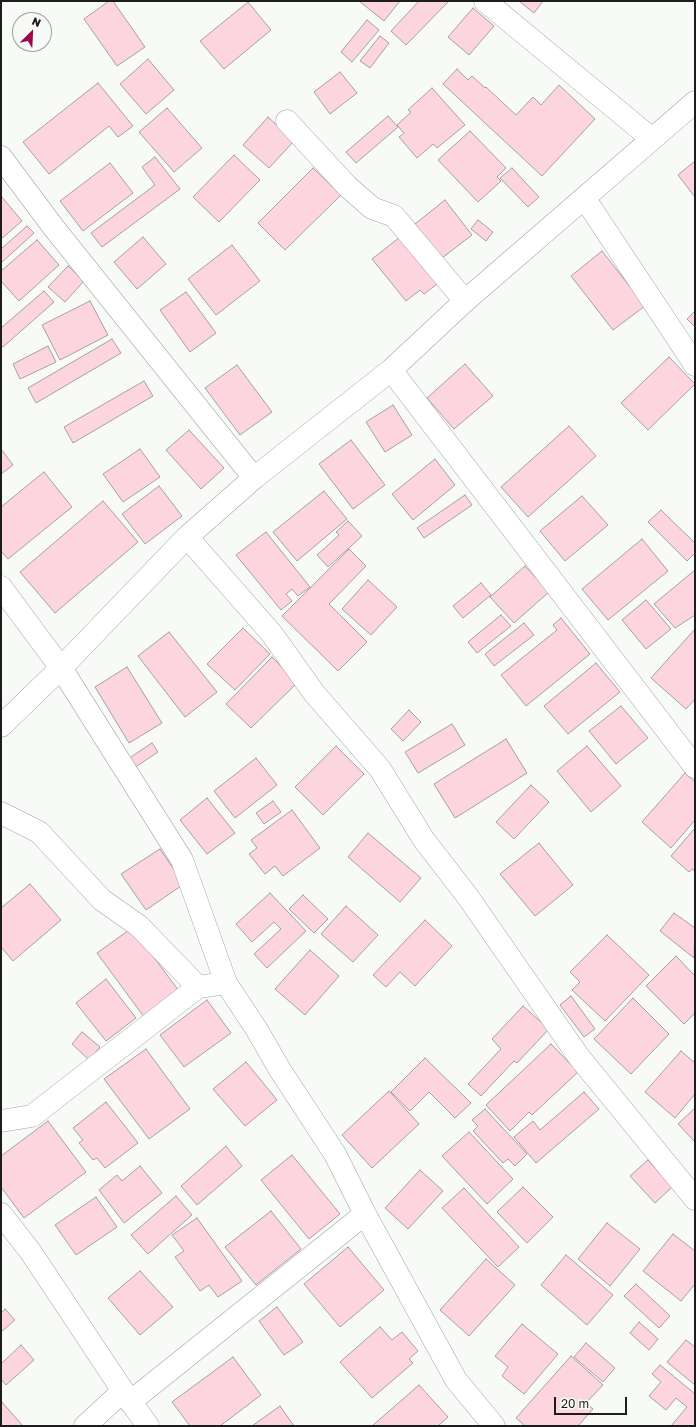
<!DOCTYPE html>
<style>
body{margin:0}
#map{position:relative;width:696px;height:1427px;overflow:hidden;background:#f7faf6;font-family:"Golos Text",sans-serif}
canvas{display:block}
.frame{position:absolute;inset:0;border:2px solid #1c1d1c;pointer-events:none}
.north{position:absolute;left:12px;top:12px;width:40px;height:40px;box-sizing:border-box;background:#f7faf6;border:1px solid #9fa29f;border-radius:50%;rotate:24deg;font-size:11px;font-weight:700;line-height:16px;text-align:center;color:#1c1d1c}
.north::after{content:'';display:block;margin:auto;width:14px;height:18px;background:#9d054f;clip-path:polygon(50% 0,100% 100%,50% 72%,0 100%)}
.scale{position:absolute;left:554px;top:1397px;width:73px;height:18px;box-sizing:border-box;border:2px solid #1c1d1c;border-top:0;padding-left:5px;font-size:12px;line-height:14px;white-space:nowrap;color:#1c1d1c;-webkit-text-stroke:3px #f7faf6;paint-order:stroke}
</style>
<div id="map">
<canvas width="696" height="1427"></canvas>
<div class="frame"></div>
<div class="north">N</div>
<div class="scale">20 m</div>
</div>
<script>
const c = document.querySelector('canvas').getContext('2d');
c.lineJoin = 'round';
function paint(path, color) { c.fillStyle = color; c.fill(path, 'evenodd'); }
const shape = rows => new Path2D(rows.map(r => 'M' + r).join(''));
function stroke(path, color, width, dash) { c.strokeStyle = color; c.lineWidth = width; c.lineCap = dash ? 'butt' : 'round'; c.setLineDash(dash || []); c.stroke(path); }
const building = shape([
 [109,1,113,1,145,47,117,66,84,19,109,1],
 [359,1,400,1,384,21,359,1],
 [419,1,449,1,406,45,391,31,419,1],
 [519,1,543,1,534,13,519,1],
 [248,2,271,30,224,69,200,41,248,2],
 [473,8,494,26,469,55,448,37,473,8],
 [367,20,379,30,352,62,341,52,367,20],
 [380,36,389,43,370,68,360,61,380,36],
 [148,59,174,90,146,114,120,84,148,59],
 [457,69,468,80,472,76,485,88,486,87,516,115,533,97,541,105,559,85,595,119,542,176,443,84,457,69],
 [340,72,357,93,330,114,314,92,340,72],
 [98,83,133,126,118,137,109,126,49,174,23,142,98,83],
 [432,88,465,125,437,148,433,144,417,158,399,137,404,133,397,125,411,112,408,110,432,88],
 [167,108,202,148,174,172,139,132,167,108],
 [388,116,398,127,356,163,346,152,388,116],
 [268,117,294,141,269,168,243,145,268,117],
 [470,131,506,168,497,177,501,181,478,202,438,160,470,131],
 [234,155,260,180,219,222,193,197,234,155],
 [155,157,180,189,102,247,91,233,155,185,142,167,155,157],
 [695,161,695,197,678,175,695,161],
 [110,163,133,193,83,231,60,201,110,163],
 [313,168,341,195,285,250,258,223,313,168],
 [512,168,539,197,528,207,500,178,512,168],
 [1,196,22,221,1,239,1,196],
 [445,200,472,235,442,258,415,224,445,200],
 [478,220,493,232,486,241,471,229,478,220],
 [27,226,34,233,1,263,1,249,27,226],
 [143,237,166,264,137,289,114,262,143,237],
 [400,237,437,284,424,294,420,290,406,301,372,259,400,237],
 [37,240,59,265,19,301,1,281,1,271,37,240],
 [232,245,260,281,216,315,188,279,232,245],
 [602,251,645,306,613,330,571,276,602,251],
 [68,266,84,281,65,302,48,287,68,266],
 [44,291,54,302,3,347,1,345,1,328,44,291],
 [186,292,216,333,190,352,160,310,186,292],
 [90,301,108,335,60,360,42,325,90,301],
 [695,311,695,327,687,319,695,311],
 [112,339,121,353,36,403,28,388,112,339],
 [48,346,56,362,20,379,13,364,48,346],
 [669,357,695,384,648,430,621,403,669,357],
 [465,364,493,396,454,429,427,398,465,364],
 [237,365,272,412,240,435,205,388,237,365],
 [144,381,153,396,73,443,64,427,144,381],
 [393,405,412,435,385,452,366,422,393,405],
 [569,426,596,456,528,517,501,487,569,426],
 [189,430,224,468,201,489,166,450,189,430],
 [351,440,385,485,353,509,319,464,351,440],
 [1,449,13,465,1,474,1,449],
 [140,449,160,477,123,502,103,474,140,449],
 [435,459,455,485,413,520,392,494,435,459],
 [44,472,72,507,8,559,1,551,1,507,44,472],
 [159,486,182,516,145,544,122,514,159,486],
 [324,491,347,519,297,561,273,532,324,491],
 [465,495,472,505,424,538,417,528,465,495],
 [582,496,608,525,565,561,540,531,582,496],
 [103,501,138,542,55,613,20,572,103,501],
 [661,510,695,543,695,553,687,561,648,522,661,510],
 [348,521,362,536,328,567,317,555,339,535,336,532,348,521],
 [266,532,310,587,298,596,292,589,286,594,292,601,281,610,236,555,266,532],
 [642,539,668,571,608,620,582,589,642,539],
 [349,549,366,566,329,604,367,642,338,671,282,616,349,549],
 [525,566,549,592,514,623,490,597,525,566],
 [695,570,695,615,675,628,654,604,695,570],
 [368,580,397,607,371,635,342,609,368,580],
 [481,583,491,595,463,618,453,606,481,583],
 [646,600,671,629,646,649,622,620,646,600],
 [501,615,511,626,477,653,468,642,501,615],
 [561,618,590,654,526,706,501,675,557,630,553,625,561,618],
 [524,623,534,635,494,666,485,654,524,623],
 [243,628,270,654,235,690,207,664,243,628],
 [695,629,695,699,686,709,651,678,695,629],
 [169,632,217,692,185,717,138,656,169,632],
 [272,657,297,683,251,728,226,704,272,657],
 [596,663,620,692,568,734,544,706,596,663],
 [127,667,162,723,129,743,95,687,127,667],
 [621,706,648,738,616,764,589,731,621,706],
 [409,710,421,722,403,741,391,729,409,710],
 [452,724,465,745,418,773,405,752,452,724],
 [506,739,527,773,455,818,434,784,506,739],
 [152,743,158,752,134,768,128,759,152,743],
 [336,746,364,774,323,815,295,787,336,746],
 [587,746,621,786,591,812,557,771,587,746],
 [256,758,277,785,235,818,214,791,256,758],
 [685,773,695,782,695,820,671,848,642,822,685,773],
 [531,785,549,802,514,839,496,822,531,785],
 [207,798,235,833,207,854,180,820,207,798],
 [273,801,281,812,264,824,256,813,273,801],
 [292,810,320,848,283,876,275,866,265,874,249,854,257,848,251,840,292,810],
 [695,828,695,871,692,869,689,872,671,856,695,828],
 [368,833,421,878,400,902,348,857,368,833],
 [539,843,573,885,535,916,500,874,539,843],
 [160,849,184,884,146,910,121,874,160,849],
 [30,884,61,920,13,961,1,947,1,908,30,884],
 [270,893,306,931,267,968,254,954,281,929,274,922,252,942,236,924,270,893],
 [303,895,328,919,314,933,289,909,303,895],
 [346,906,378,935,353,962,321,934,346,906],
 [674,913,695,928,694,958,660,931,674,913],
 [425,920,452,946,415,986,400,972,386,987,373,975,425,920],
 [132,928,179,991,144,1017,97,953,132,928],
 [607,935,649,975,605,1021,572,990,580,982,570,972,607,935],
 [310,950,339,976,305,1015,275,989,310,950],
 [676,956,695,976,695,1013,684,1024,646,986,676,956],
 [106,979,136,1018,106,1041,76,1003,106,979],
 [571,996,595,1029,584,1037,560,1005,571,996],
 [633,998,669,1034,631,1074,594,1039,633,998],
 [207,1000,231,1033,184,1067,160,1035,207,1000],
 [523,1006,549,1029,517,1063,514,1061,481,1096,468,1084,501,1049,492,1039,523,1006],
 [82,1032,100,1047,89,1060,72,1044,82,1032],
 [551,1044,578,1072,532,1115,529,1112,510,1131,486,1105,551,1044],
 [146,1049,190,1109,149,1139,104,1079,146,1049],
 [681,1051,695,1063,695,1094,675,1118,645,1092,681,1051],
 [425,1058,471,1103,455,1118,429,1092,410,1111,391,1092,425,1058],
 [246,1062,277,1100,245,1126,213,1089,246,1062],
 [389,1091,419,1124,372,1168,342,1135,389,1091],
 [584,1092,599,1109,536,1163,514,1137,533,1121,540,1130,584,1092],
 [106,1102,138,1143,105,1168,97,1158,93,1160,79,1143,83,1140,73,1128,106,1102],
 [695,1108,695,1142,678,1124,695,1108],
 [485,1109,527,1154,515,1166,508,1159,503,1163,473,1131,478,1126,472,1120,485,1109],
 [48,1121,86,1172,24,1218,1,1187,1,1156,48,1121],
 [469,1132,513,1179,487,1204,442,1156,469,1132],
 [226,1146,242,1166,197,1205,181,1186,226,1146],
 [292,1155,340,1214,309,1239,261,1180,292,1155],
 [648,1160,672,1187,655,1203,630,1176,648,1160],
 [140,1166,162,1193,124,1223,99,1190,117,1175,122,1181,140,1166],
 [420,1170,443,1191,408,1229,385,1208,420,1170],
 [523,1187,553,1217,527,1243,497,1212,523,1187],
 [464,1188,519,1247,498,1267,442,1208,464,1188],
 [176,1196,192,1215,148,1254,131,1235,176,1196],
 [96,1197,117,1227,76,1255,55,1225,96,1197],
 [271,1211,301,1249,256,1285,225,1247,271,1211],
 [197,1218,242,1281,218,1297,209,1285,200,1291,175,1257,184,1251,172,1235,197,1218],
 [607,1223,640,1249,610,1286,578,1259,607,1223],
 [673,1234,695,1251,695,1284,681,1301,643,1271,673,1234],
 [348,1247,384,1290,340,1327,304,1284,348,1247],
 [566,1255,613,1295,587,1325,541,1285,566,1255],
 [486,1259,515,1285,469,1336,440,1310,486,1259],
 [140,1271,173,1307,140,1335,108,1298,140,1271],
 [636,1284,670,1316,659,1328,624,1296,636,1284],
 [277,1307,303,1342,284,1355,259,1321,277,1307],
 [5,1309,15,1320,1,1332,1,1313,5,1309],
 [639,1322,658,1339,649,1350,630,1333,639,1322],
 [522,1324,558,1354,524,1394,502,1376,508,1367,495,1356,522,1324],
 [380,1327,392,1340,402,1332,418,1351,409,1359,413,1363,372,1398,340,1362,380,1327],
 [686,1340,695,1347,695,1385,667,1362,686,1340],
 [586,1343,615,1368,603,1382,574,1357,586,1343],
 [21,1345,34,1360,6,1385,1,1379,1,1364,21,1345],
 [571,1356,603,1385,586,1403,593,1409,578,1426,525,1426,516,1418,571,1356],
 [233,1357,261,1395,220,1426,190,1426,172,1402,233,1357],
 [660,1365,695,1394,695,1426,671,1426,687,1407,676,1398,666,1410,649,1396,661,1382,652,1374,660,1365],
 [419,1385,448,1417,438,1426,372,1426,419,1385],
 [1,1401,23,1426,1,1426,1,1401],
 [280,1406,294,1426,252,1426,280,1406]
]);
const minor = shape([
 [485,1,652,139],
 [287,121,347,186,372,208,394,216,465,301],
 [1,157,54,228,254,478],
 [585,199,695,365],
 [391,370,695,767],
 [187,537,272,634,314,693,380,769,424,840,468,897,579,1057,695,1199],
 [1,587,61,668,182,860,226,983,257,1030,280,1070,335,1154,365,1214,456,1380,494,1426],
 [1,726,61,668,187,537,254,478,391,370,465,301,695,102],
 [1,813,39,832,102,900,139,926,198,987,226,983],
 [1,1121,32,1116,198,987],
 [1,1214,30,1251,123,1391,148,1426],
 [130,1402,365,1214],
 [85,1426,123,1391]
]);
paint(building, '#fcd5df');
stroke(building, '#a5a0a1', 1);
stroke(minor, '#a1a4a0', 23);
stroke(minor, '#fff', 22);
</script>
